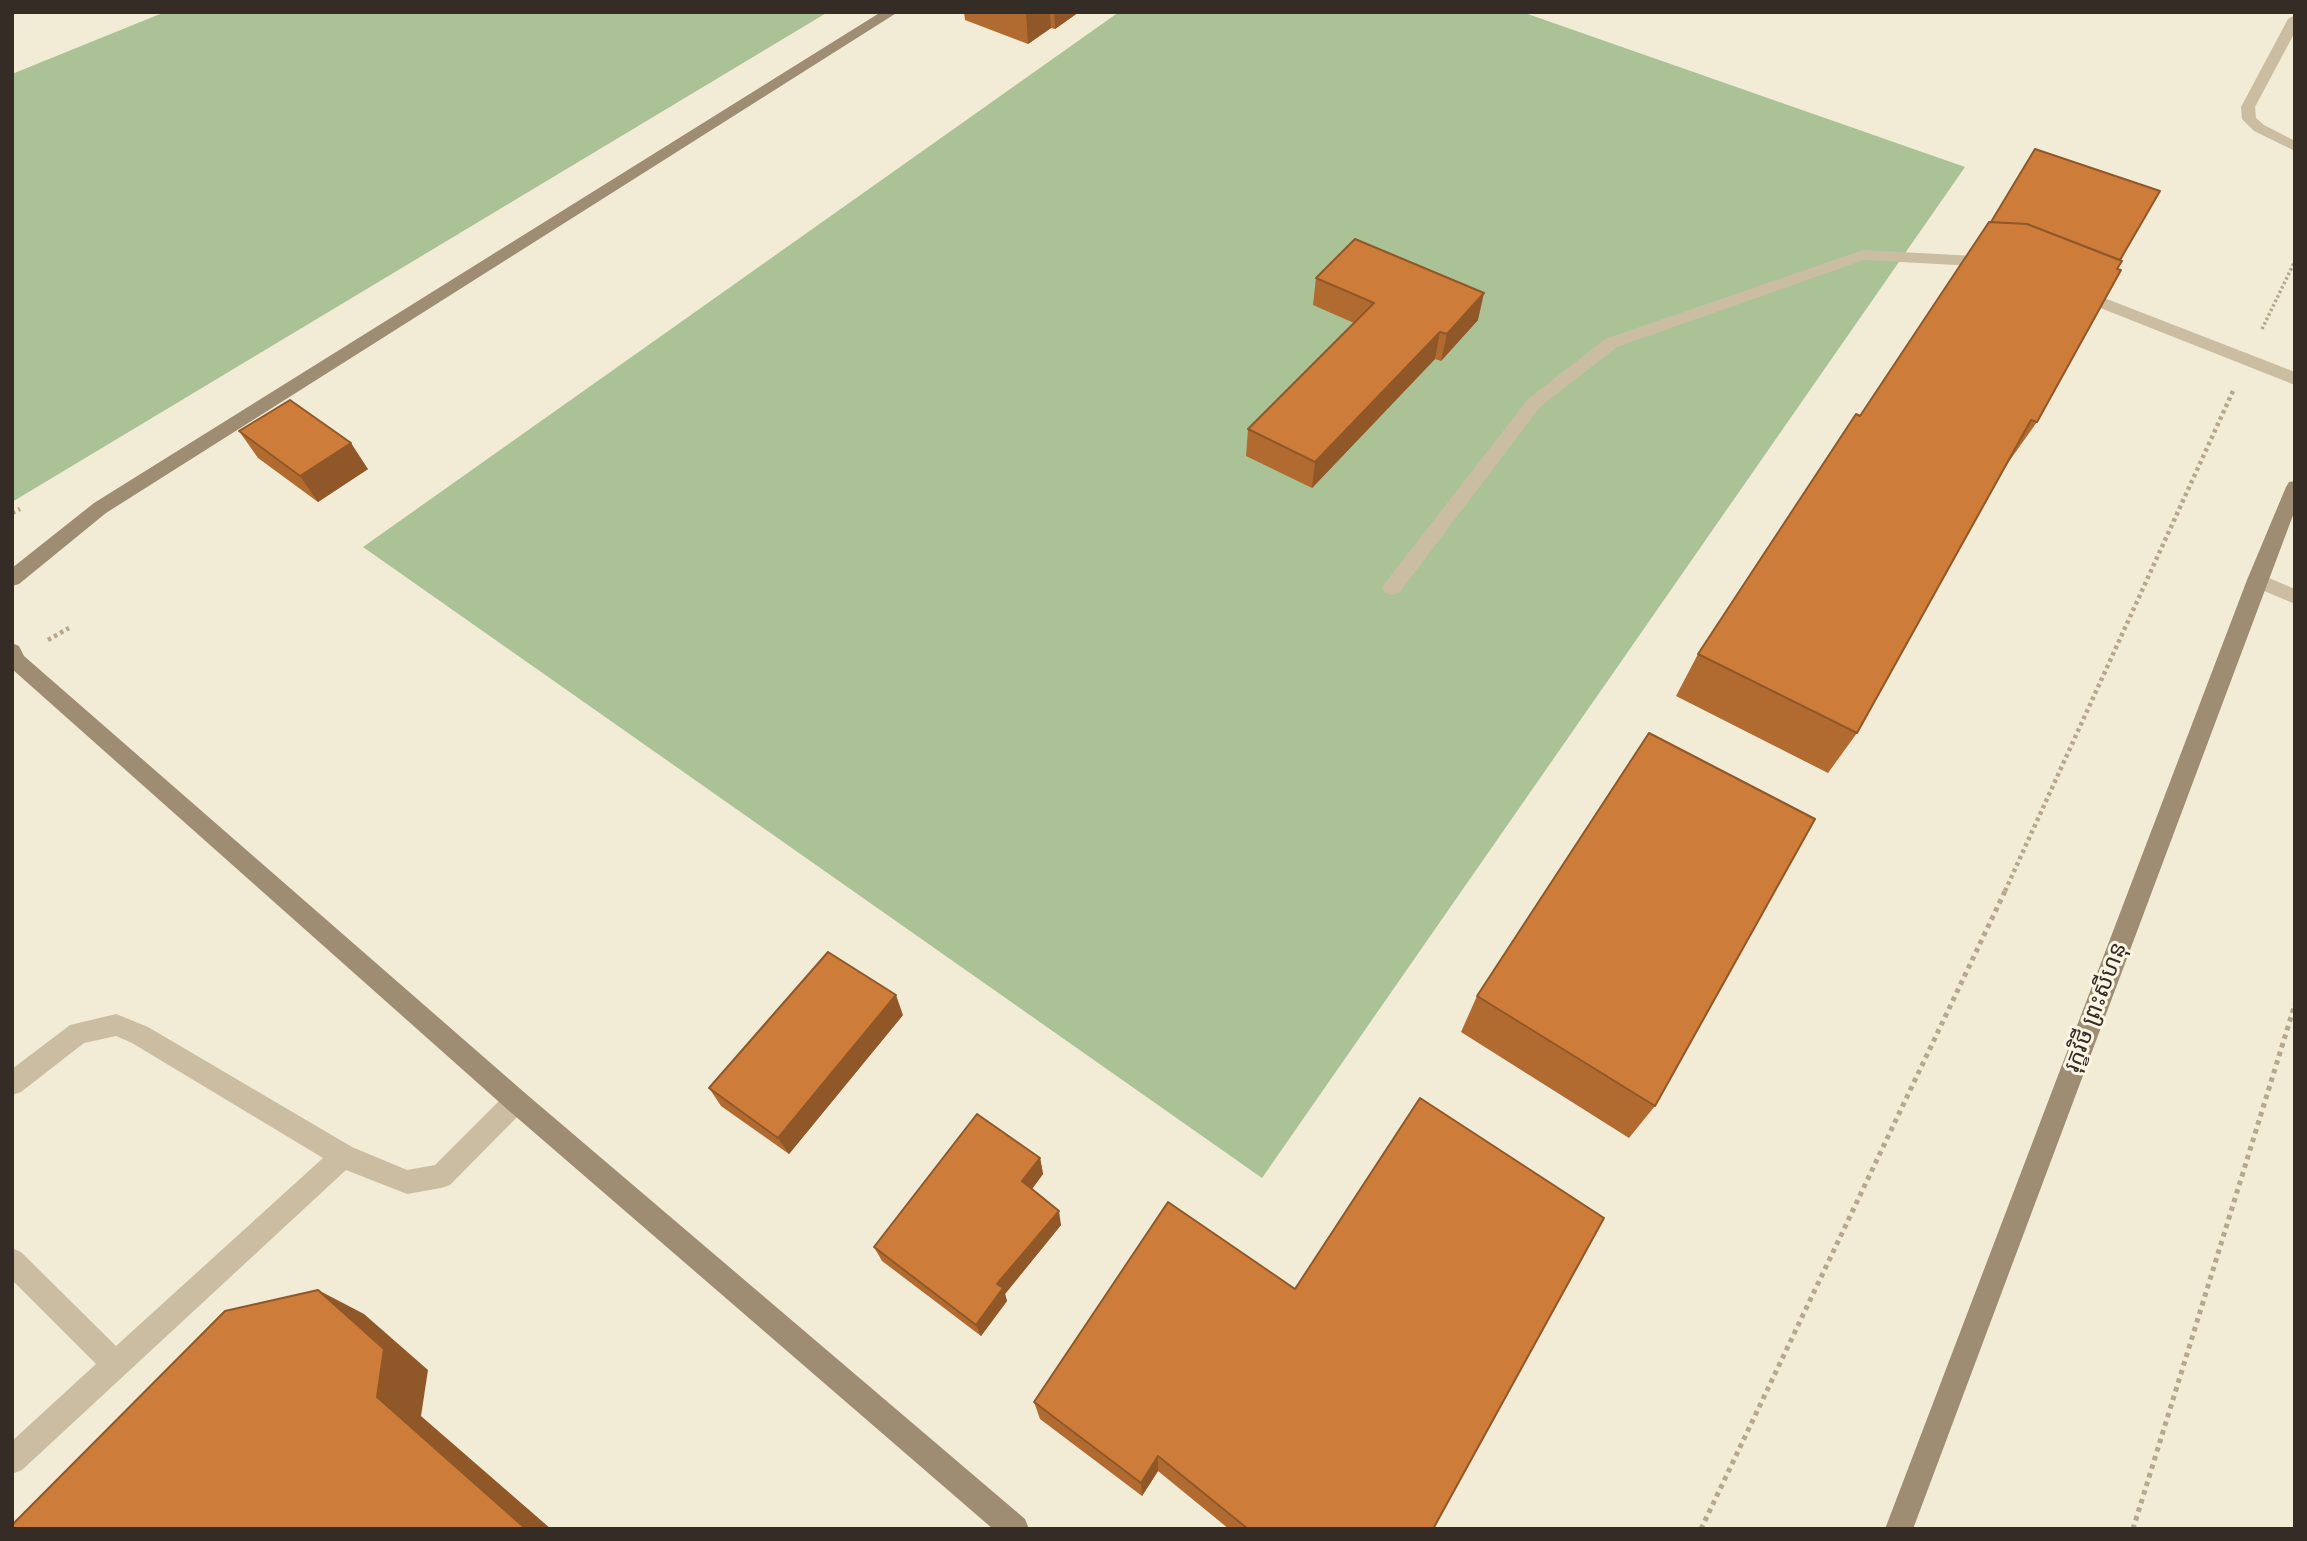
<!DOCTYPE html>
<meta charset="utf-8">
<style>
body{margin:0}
#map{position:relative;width:2307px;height:1541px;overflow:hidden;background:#f2ebd6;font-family:"Noto Sans",sans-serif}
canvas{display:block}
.frame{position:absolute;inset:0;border:14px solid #352d25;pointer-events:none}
</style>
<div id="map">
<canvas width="2307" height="1541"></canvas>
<div class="frame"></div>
</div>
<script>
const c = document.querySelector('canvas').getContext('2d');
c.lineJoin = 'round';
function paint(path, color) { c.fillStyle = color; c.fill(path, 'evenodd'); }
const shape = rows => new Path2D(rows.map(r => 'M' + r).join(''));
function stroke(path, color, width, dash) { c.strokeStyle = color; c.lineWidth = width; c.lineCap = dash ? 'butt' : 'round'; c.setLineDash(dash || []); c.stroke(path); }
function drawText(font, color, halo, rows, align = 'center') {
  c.font = font + ' "Noto Sans","Noto Sans Khmer",sans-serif'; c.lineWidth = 6; c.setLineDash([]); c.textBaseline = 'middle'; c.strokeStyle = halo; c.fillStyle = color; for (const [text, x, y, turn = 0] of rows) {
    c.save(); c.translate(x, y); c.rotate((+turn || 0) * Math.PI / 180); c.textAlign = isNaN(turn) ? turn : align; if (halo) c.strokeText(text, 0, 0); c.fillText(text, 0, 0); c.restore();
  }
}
const green = shape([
 [165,12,828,12,12,502,12,74],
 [1119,12,1522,12,1965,167,1262,1178,363,547]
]);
const pathFar2 = shape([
 [2262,329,2295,261]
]);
const pathFar1 = shape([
 [12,513,20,509],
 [48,640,69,628],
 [2005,891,2233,391]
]);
const path = shape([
 [1701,1529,2006,889],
 [2133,1529,2295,1004]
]);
const lane = shape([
 [2295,15,2295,32,2255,107,2256,118,2264,125,2295,141,2295,151,2254,131,2242,119,2241,107,2288,19,2295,15],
 [1863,250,1993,257,2001,262,1993,267,1864,260,1617,347,1540,407,1399,593,1392,595,1385,593,1382,588,1385,583,1528,399,1605,339,1863,250],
 [2076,287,2295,372,2295,385,2070,296,2068,292,2070,288,2076,287],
 [2257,573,2295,589,2295,604,2250,585,2247,580,2250,575,2257,573],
 [116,1014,148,1027,352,1147,407,1170,435,1165,507,1093,516,1089,525,1093,528,1101,525,1109,450,1185,441,1188,407,1194,346,1170,22,1470,12,1474,12,1441,96,1364,12,1280,12,1248,21,1252,116,1346,323,1158,132,1043,116,1036,84,1043,21,1092,12,1095,12,1069,70,1025,116,1014]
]);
const secondary = shape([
 [881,12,898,12,106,513,19,584,12,586,12,568,94,503,881,12],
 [2295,481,2295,510,1913,1529,1885,1529,2247,580,2286,487,2289,482,2295,481],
 [12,643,19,646,24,656,525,1093,1025,1519,1029,1529,993,1529,507,1109,12,669,12,643]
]);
const wall = shape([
 [964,12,1079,12,1055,29,1051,28,1028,44,965,20],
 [2120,260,2037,422,2005,467,1857,733,1828,773,1676,696,1698,654,1860,416],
 [1316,278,1478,320,1441,361,1435,359,1312,488,1246,456,1248,429,1354,323,1313,305],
 [239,431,368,469,318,502,258,458],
 [1477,996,1655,1106,1629,1138,1461,1032],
 [903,1015,789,1154,721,1106,709,1088],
 [1040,1158,1043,1174,1032,1189,1061,1225,1005,1294,1007,1301,981,1336,882,1261,874,1247],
 [1034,1402,1433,1529,1229,1529,1158,1471,1142,1496,1040,1419]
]);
const shadedWall = shape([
 [1026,12,1050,12,1051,28,1028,44],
 [1054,12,1079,12,1055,29],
 [1484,293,1478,320,1441,361,1447,334],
 [1440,332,1435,359,1312,488,1315,462],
 [351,443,368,469,318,502,300,476],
 [896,995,903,1015,789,1154,778,1138],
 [1040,1158,1043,1174,1026,1197,1022,1181],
 [1059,1211,1061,1225,1005,1294,1007,1301,981,1336,976,1325,997,1284],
 [318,1290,364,1314,428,1370,421,1416,551,1529,526,1529,377,1397],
 [1158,1456,1158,1471,1142,1496,1141,1483]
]);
const building = shape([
 [2035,149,2160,191,2120,260,2027,224,1991,222,2035,149],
 [1989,222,2027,224,2122,261,2117,269,2121,270,2037,422,2031,420,1857,733,1698,654,1856,414,1860,416,1989,222],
 [1355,239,1484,293,1447,334,1440,332,1315,462,1248,429,1374,303,1316,278,1355,239],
 [290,400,351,443,300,476,239,431,290,400],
 [1649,733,1815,819,1655,1106,1477,996,1649,733],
 [828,952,896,995,778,1138,709,1088,828,952],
 [1420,1098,1604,1218,1433,1529,1248,1529,1158,1456,1141,1483,1034,1402,1168,1202,1295,1289,1420,1098],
 [977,1114,1040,1158,1022,1181,1059,1211,997,1284,1003,1288,976,1325,874,1247,977,1114],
 [318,1290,384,1349,377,1397,526,1529,12,1529,12,1525,225,1311,318,1290]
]);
const streetNames = [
 ["រុក្ខវិថី ព្រះសីហនុ",2096,1007,-69]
];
paint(green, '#aac296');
stroke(pathFar2, '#b7a78c', 3.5, [2.5, 2.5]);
stroke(pathFar1, '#b7a78c', 4.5, [3.5, 3.5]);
stroke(path, '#b7a78c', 5, [4.5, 4.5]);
paint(lane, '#cbbda2');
paint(secondary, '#9e8c73');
paint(wall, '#b16b31');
paint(shadedWall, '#905728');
paint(building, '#ce7c39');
stroke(building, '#905728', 2);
drawText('23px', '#352d25', '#faf4e3', streetNames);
</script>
